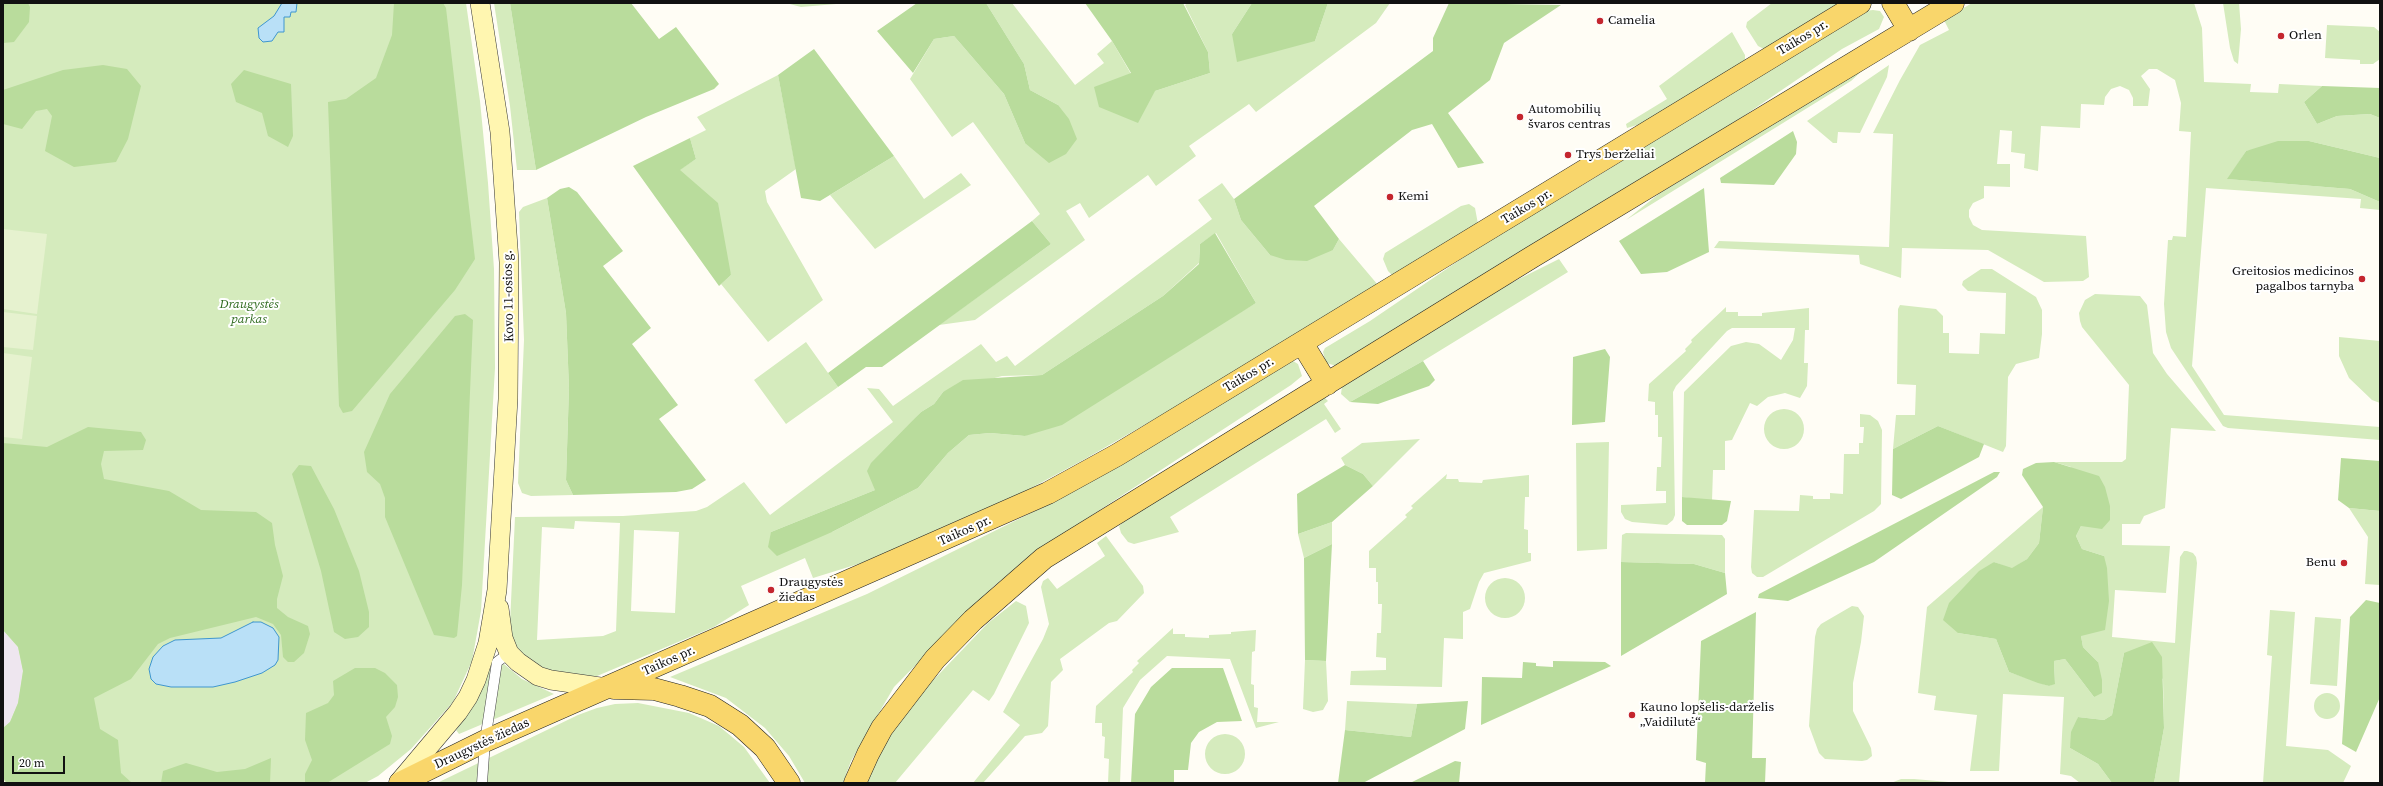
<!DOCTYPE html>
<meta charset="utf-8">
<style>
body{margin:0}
#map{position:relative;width:2383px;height:786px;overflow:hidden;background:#fffdf5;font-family:"Source Serif 4",serif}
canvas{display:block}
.frame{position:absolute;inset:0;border:4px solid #111;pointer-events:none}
.scale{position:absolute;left:12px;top:756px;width:53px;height:18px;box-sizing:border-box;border:2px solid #111;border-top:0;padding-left:5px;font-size:12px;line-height:14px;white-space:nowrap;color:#111;-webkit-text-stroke:3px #fff;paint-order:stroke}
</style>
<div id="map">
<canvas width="2383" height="786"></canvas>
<div class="frame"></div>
<div class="scale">20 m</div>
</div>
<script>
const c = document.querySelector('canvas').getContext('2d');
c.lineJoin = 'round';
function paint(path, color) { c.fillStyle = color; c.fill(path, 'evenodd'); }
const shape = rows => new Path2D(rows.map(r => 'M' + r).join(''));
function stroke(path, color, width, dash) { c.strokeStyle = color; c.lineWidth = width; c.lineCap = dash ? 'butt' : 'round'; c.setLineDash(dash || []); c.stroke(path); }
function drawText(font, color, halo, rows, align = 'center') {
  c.font = font + ' "Source Serif 4",serif'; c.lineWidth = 4; c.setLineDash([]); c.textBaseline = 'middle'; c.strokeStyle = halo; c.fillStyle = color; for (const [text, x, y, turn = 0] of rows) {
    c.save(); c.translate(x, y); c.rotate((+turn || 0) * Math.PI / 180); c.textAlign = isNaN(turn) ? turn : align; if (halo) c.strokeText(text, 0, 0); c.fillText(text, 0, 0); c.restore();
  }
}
const industrial = shape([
 [3,630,18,647,23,671,18,703,10,722,3,728]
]);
const green = shape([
 [3,3,466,3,480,101,488,183,494,269,495,368,481,611,472,661,453,702,411,749,378,776,365,783,6,783,3,779,3,728,10,722,18,703,23,671,18,647,3,630],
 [494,3,510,3,536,170,517,170,510,106],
 [786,3,848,3,801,7],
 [986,3,1012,3,1075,85,1104,63,1097,54,1112,41,1131,74,1155,91,1210,73,1208,52,1185,5,1188,3,1252,3,1232,34,1315,41,1328,3,1390,3,1376,23,1256,112,1249,104,1189,146,1196,156,1156,186,1148,175,1089,218,1080,203,1066,211,1085,240,975,320,939,325,1051,244,1032,221,1040,214,973,122,952,137,910,79,934,39,954,36,1004,94,1025,143,1058,105,1030,90,1024,64],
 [1772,3,1840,3,1764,49,1758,46,1746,27,1747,22],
 [1972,3,2194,3,2202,28,2204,82,2251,84,2250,92,2278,93,2279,84,2322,86,2304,102,2317,124,2337,116,2370,114,2380,118,2380,158,2309,141,2246,151,2228,179,2350,189,2380,202,2380,210,2360,208,2361,199,2206,188,2192,366,2224,415,2380,427,2380,440,2228,428,2223,426,2171,348,2166,332,2164,304,2168,240,2172,240,2173,236,2186,237,2191,132,2179,131,2181,103,2175,80,2157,69,2149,69,2141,76,2150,89,2148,106,2133,106,2133,98,2129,90,2120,86,2111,89,2105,97,2104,105,2081,104,2080,128,2041,126,2038,171,2024,168,2025,154,2011,152,2012,131,2000,130,1997,164,2010,164,2010,187,1984,186,1984,198,1973,203,1969,210,1969,217,1973,225,1982,230,2086,236,2089,277,2083,281,2044,282,1988,250,1902,248,1901,278,1860,264,1859,255,1714,248,1719,241,1889,247,1893,134,1873,133,1900,80,1920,45,1949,30,1944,20],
 [2223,3,2239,3,2241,29,2238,64,2234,61,2230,48],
 [1873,10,1880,11,1884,17,1879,29,1842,49,1704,143,1337,366,1326,363,1323,352,1325,348,1370,321,1492,238,1588,182,1864,11],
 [2327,25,2374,27,2380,32,2380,59,2373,64,2360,64,2360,60,2325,58],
 [1732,32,1745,55,1745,61,1644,123,1627,128,1626,124,1667,99,1659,86],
 [1889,65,1887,77,1860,133,1838,132,1837,143,1833,143,1807,121],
 [1864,69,1851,81,1626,220,1660,193],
 [778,75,796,169,765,191,767,202,823,300,768,342,721,284,731,275,679,170,696,159,690,138,706,130,697,117],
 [894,156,924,199,961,173,971,185,875,249,830,195],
 [1222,183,1234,199,1241,220,1270,255,1333,250,1339,239,1378,285,1243,368,1085,459,1020,494,884,556,813,578,805,558,741,586,749,605,714,627,597,676,573,677,548,671,522,655,511,637,510,623,515,517,623,516,696,511,707,507,744,482,770,515,893,422,867,388,879,389,893,406,981,344,996,362,1007,356,1015,366,1212,219,1198,200],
 [1216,233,1256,303,1025,436,990,433,969,435,948,453,918,488,832,532,771,532,875,490,902,433,921,412,934,404,943,392,1002,376,1042,375,1163,296,1199,263,1200,244],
 [575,521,620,523,616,631,603,636,537,640,542,527,574,529],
 [634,530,679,532,675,613,631,611],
 [547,198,566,313,569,388,566,480,573,495,531,496,522,493,518,483,524,340,519,212,523,207],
 [1469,204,1475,208,1478,224,1393,276,1388,271,1383,259,1385,253,1461,206],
 [1559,259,1568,272,1423,361,1350,402,1341,394,1342,386,1507,285],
 [1981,269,1992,269,2036,297,2042,310,2042,334,2039,358,2016,364,2008,377,2006,446,2003,452,1938,426,1893,449,1896,415,1915,415,1916,385,1897,384,1898,309,1900,305,1936,309,1943,316,1943,333,1949,333,1949,353,1979,354,1980,333,2005,334,2006,293,1968,291,1962,285,1963,281],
 [2095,294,2140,296,2147,305,2153,353,2167,374,2216,431,2171,428,2165,508,2144,516,2140,524,2122,524,2122,545,2170,546,2166,593,2115,590,2112,637,2175,643,2180,557,2184,551,2187,551,2193,553,2196,557,2197,563,2179,783,2154,783,2164,728,2163,679,2124,653,2112,715,2104,720,2078,717,2070,748,2098,764,2112,783,2080,783,2071,776,2060,774,2064,697,2003,694,1999,771,1970,771,1977,715,1934,710,1936,696,1918,693,1927,607,2043,507,2039,543,2027,559,2012,569,1994,562,1958,633,1996,639,2009,672,2049,686,2055,683,2054,661,2065,659,2094,697,2098,662,2083,647,2081,636,2104,556,2082,549,2076,536,2081,526,2071,467,2054,462,2122,462,2126,459,2129,385,2082,327,2080,321,2079,313,2085,300],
 [1726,307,1726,312,1738,312,1738,316,1762,316,1762,313,1809,308,1809,330,1805,330,1804,363,1808,363,1807,386,1800,398,1785,393,1768,397,1757,406,1750,403,1732,440,1725,441,1725,470,1713,470,1712,501,1682,497,1684,392,1731,346,1746,342,1759,344,1781,360,1793,340,1795,328,1732,328,1727,331,1676,386,1673,392,1675,515,1673,520,1667,525,1632,522,1625,519,1621,512,1621,505,1666,503,1666,491,1656,491,1657,467,1661,467,1662,437,1658,437,1658,415,1655,415,1655,402,1648,401,1649,384,1686,351,1685,349,1692,342,1691,340],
 [2339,337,2380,341,2380,403,2372,400,2349,378,2339,356],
 [806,342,838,387,786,424,754,380],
 [1293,361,1298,364,1302,376,1291,385,1037,551,994,586,894,687,851,761,843,783,805,783,789,756,765,728,726,698,670,677,867,594,1041,508],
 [1324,397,1328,401,1324,404,1341,429,1335,433,1326,419,1170,517,1179,532,1134,544,1128,542,1121,533,1119,526,1124,521],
 '1764 429a20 20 0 1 1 40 0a20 20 0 1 1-40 0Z',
 [1860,414,1870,415,1878,421,1882,430,1881,504,1874,511,1763,577,1757,577,1752,573,1751,567,1754,510,1799,511,1800,495,1813,496,1813,499,1830,499,1830,493,1843,494,1844,454,1859,454,1859,443,1863,443,1864,427,1860,427],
 [1420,439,1373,486,1363,474,1345,465,1341,458,1362,443],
 [1609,442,1607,549,1577,551,1576,443],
 [1447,474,1446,479,1458,479,1459,482,1482,483,1483,480,1529,475,1529,497,1525,497,1524,529,1528,530,1528,553,1531,553,1531,561,1484,573,1479,582,1470,609,1463,612,1463,639,1444,638,1442,687,1350,685,1351,671,1386,670,1386,658,1376,657,1377,633,1381,633,1382,604,1378,604,1378,582,1376,582,1376,568,1369,568,1369,551,1407,517,1405,515,1413,508,1411,506],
 [2349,508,2380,511,2380,585,2365,584,2368,537],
 [1332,522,1332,544,1304,558,1298,534],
 [1626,533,1722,535,1725,539,1725,573,1694,564,1621,562,1622,535],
 [1106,536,1143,586,1144,593,1117,621,1109,623,1060,659,1063,670,1051,682,1048,726,1042,733,1025,736,983,783,973,783,1020,725,1003,712,1043,639,1049,624,1041,587,1043,581,1048,578,1057,589,1105,556,1097,543],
 '1485 598a20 20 0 1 1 40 0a20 20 0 1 1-40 0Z',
 [1016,601,1026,606,1029,623,994,694,989,701,973,690,895,783,864,783,891,734,919,695,988,623],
 [1852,606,1858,607,1864,616,1861,642,1853,683,1853,711,1871,748,1872,756,1867,760,1862,761,1825,759,1819,753,1809,726,1815,637,1817,629,1821,624],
 [2270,610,2295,612,2286,746,2328,750,2351,766,2343,783,2263,783,2272,656,2267,655],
 [2315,617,2341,619,2337,686,2310,684],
 [1173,628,1173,634,1185,634,1185,637,1209,638,1209,635,1231,634,1231,632,1256,630,1255,651,1252,652,1251,684,1254,685,1254,707,1258,708,1257,722,1279,722,1256,728,1230,659,1167,656,1140,680,1123,708,1120,783,1108,783,1109,759,1104,758,1105,737,1102,736,1102,723,1095,723,1096,706,1133,672,1132,670,1139,663,1137,661],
 [1305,660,1326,661,1328,701,1323,710,1313,712,1303,709],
 [504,664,522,679,554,694,459,734,456,730,472,708,491,667],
 '2314 706a13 13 0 1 1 26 0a13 13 0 1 1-26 0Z',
 [1347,701,1417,704,1411,737,1345,730],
 [638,703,689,713,719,726,744,747,770,783,437,783,578,715,597,708,615,704],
 '1205 754a20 20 0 1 1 40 0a20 20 0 1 1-40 0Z',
 [1901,779,1914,779,1960,783,1891,783]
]);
const forest = shape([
 [3,3,28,3,30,7,29,22,14,42,3,43],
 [394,3,443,3,446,8,475,259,455,290,352,411,343,413,339,406,328,102,346,99,376,78,392,35],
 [510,3,631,3,659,39,676,27,719,84,714,89,646,117,536,170],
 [917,3,986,3,1024,64,1030,90,1058,105,1069,119,1077,139,1066,154,1049,163,1025,143,1004,94,954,36,934,39,913,73,877,31],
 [1085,3,1183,3,1208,52,1210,73,1155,91,1138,123,1099,107,1094,87,1131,73,1112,41],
 [1252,3,1328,3,1315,41,1237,62,1232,34],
 [1449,3,1561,5,1504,43,1490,80,1448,113,1484,163,1458,168,1432,124,1412,130,1314,206,1339,239,1333,250,1307,261,1286,260,1270,255,1241,220,1234,199,1433,51,1433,38],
 [814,49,894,156,820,201,801,198,778,75],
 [103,65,127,69,141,86,128,139,116,162,74,167,45,151,52,116,47,109,36,111,22,129,3,124,3,90,63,70],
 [244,70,291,84,293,136,288,147,268,136,262,113,236,102,231,84],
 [2322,86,2380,88,2380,118,2370,114,2337,116,2317,124,2304,102],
 [1793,131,1797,142,1796,154,1774,185,1721,183,1720,178],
 [690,138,696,159,680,170,718,203,731,275,719,286,633,166],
 [2278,141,2309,141,2380,158,2380,202,2350,189,2227,179,2246,151],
 [569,187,577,192,623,251,603,266,651,328,632,344,678,405,659,419,706,480,692,489,676,492,573,495,566,480,569,388,566,313,547,198,560,189],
 [1704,188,1709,252,1667,272,1641,274,1619,241],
 [1032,221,1051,244,882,367,866,367,838,387,828,373],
 [1215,233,1256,303,1062,425,1025,436,990,433,969,435,948,453,918,488,832,532,777,556,768,547,771,532,875,490,867,471,871,463,921,412,934,404,943,392,963,380,1042,375,1163,296,1199,264,1200,244],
 [465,314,473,320,462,585,457,636,454,638,434,635,385,517,385,498,380,484,367,472,364,452,390,394,455,316],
 [1605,349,1610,357,1605,422,1572,425,1573,357],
 [1423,361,1435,380,1429,386,1378,404,1350,402],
 [1938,426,1984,444,1979,457,1901,499,1892,495,1893,449],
 [88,427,141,432,146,440,143,450,104,451,101,464,104,479,169,491,201,510,256,512,272,523,275,545,283,576,277,599,277,608,288,617,308,626,310,634,304,653,294,662,288,662,283,657,281,635,273,624,256,617,170,638,158,644,131,679,94,698,100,729,118,740,121,773,132,783,7,783,3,778,3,728,10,722,18,703,23,671,18,647,3,630,3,443,47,447],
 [2341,458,2380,461,2380,511,2349,508,2338,500],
 [2054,462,2099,476,2105,487,2110,506,2110,520,2102,529,2081,526,2076,536,2082,549,2104,556,2107,568,2109,601,2105,630,2081,636,2083,647,2098,662,2102,680,2102,693,2094,697,2065,659,2054,661,2055,684,2049,686,2038,683,2009,672,1996,639,1958,633,1943,620,1949,603,1979,571,1994,562,2012,568,2027,559,2039,543,2043,507,2022,475,2023,469,2036,463],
 [299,465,311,466,334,509,359,571,369,612,369,627,358,637,345,639,334,632,321,571,292,474],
 [1345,465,1363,474,1373,486,1332,522,1298,534,1297,494],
 [1994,472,2000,472,1997,477,1874,562,1788,601,1758,598,1759,594],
 [1682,497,1731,501,1727,521,1722,525,1687,525,1682,521],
 [1332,544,1326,661,1305,660,1304,558],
 [1621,562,1694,564,1725,573,1727,594,1621,656],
 [2366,600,2380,603,2380,697,2356,752,2342,744,2350,617],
 [1756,612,1752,758,1766,758,1765,783,1705,783,1706,763,1696,760,1701,641],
 [2152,642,2162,657,2164,728,2154,783,2112,783,2098,764,2070,748,2071,732,2078,717,2104,720,2112,715,2124,653],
 [1553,661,1605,662,1611,666,1481,725,1482,677,1522,678,1523,662,1536,663,1536,666,1553,667],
 [355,668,375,668,385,673,397,685,398,697,395,707,386,717,392,736,390,744,327,783,305,783,305,774,312,760,305,740,306,713,328,703,334,695,333,681],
 [1172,668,1223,668,1242,721,1217,722,1199,732,1191,743,1188,770,1174,770,1174,783,1131,783,1135,714,1151,687],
 [1468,701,1465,729,1363,783,1338,783,1345,730,1411,737,1417,704],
 [271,758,270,783,161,783,163,771,186,763,217,772,245,769],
 [1455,761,1461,762,1459,783,1410,783]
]);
const pitch = shape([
 [3,229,47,234,37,314,3,309],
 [3,312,37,316,33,350,3,347],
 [3,353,32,357,22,439,3,437]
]);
const water = shape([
 [282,3,297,3,296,12,291,12,290,17,284,17,284,32,278,32,272,41,263,42,259,38,258,28,274,16,282,3],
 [253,622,261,622,273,628,279,637,278,660,275,665,262,673,235,682,213,687,171,687,156,684,151,679,149,669,153,657,163,646,175,640,221,638,253,622]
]);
const pedestrian = shape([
 [482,783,485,741,497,662,509,653]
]);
const secondary = shape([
 [499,608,503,638,509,653,518,662,538,676,551,680,607,688],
 [399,782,458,712,468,697,476,680,488,643,497,590,508,399,509,262,500,132,480,3]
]);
const primary = shape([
 [1893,3,1909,30],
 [1302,343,1327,384],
 [614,688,654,689,680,696,710,706,740,725,765,748,789,783],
 [400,783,485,741,1048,493,1117,455,1860,3],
 [855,783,868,754,882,728,935,659,973,620,1044,558,1532,257,1953,3]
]);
const markers = [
 [1600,21,4,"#c4262e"],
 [2281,36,4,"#c4262e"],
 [1520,117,4,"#c4262e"],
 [1568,155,4,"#c4262e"],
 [1390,197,4,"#c4262e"],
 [2362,279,4,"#c4262e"],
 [2344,563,4,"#c4262e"],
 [771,590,4,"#c4262e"],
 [1632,715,4,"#c4262e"]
];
const poiNames = [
 ["Camelia",1608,21],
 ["Orlen",2289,36],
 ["Automobilių",1528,110],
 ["švaros centras",1528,125],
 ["Trys berželiai",1576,155],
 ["Kemi",1398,197],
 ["Greitosios medicinos",2354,272,"right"],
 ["pagalbos tarnyba",2354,287,"right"],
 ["Benu",2336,563,"right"],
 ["Draugystės",779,583],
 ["žiedas",779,598],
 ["Kauno lopšelis-darželis",1640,708],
 ["„Vaidilutė“",1640,723]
];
const streetNames = [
 ["Taikos pr.",1803,38,-31],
 ["Taikos pr.",1527,207,-31],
 ["Kovo 11-osios g.",509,296,-91],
 ["Taikos pr.",1249,375,-31],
 ["Taikos pr.",965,531,-24],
 ["Taikos pr.",669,661,-24],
 ["Draugystės žiedas",482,744,-25]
];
const parkNames = [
 ["Draugystės",249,305],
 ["parkas",249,320]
];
paint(industrial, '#eee6ef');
paint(green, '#d5ebbd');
paint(forest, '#b9dc9c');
paint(pitch, '#e6f2cf');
paint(water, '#b9e0f7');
stroke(water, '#3f96cf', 1);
stroke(pedestrian, '#444', 11);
stroke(secondary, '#333', 20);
stroke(primary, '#222', 23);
stroke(pedestrian, '#fff', 10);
stroke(secondary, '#fff6b0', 19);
stroke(primary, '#f9d66b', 22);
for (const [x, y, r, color] of markers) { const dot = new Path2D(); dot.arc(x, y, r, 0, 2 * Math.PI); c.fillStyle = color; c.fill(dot); stroke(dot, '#fff', 1.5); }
drawText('13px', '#111', '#fff', poiNames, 'left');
drawText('13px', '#111', '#fff', streetNames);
drawText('italic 13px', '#2f6b1f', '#fff', parkNames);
</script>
